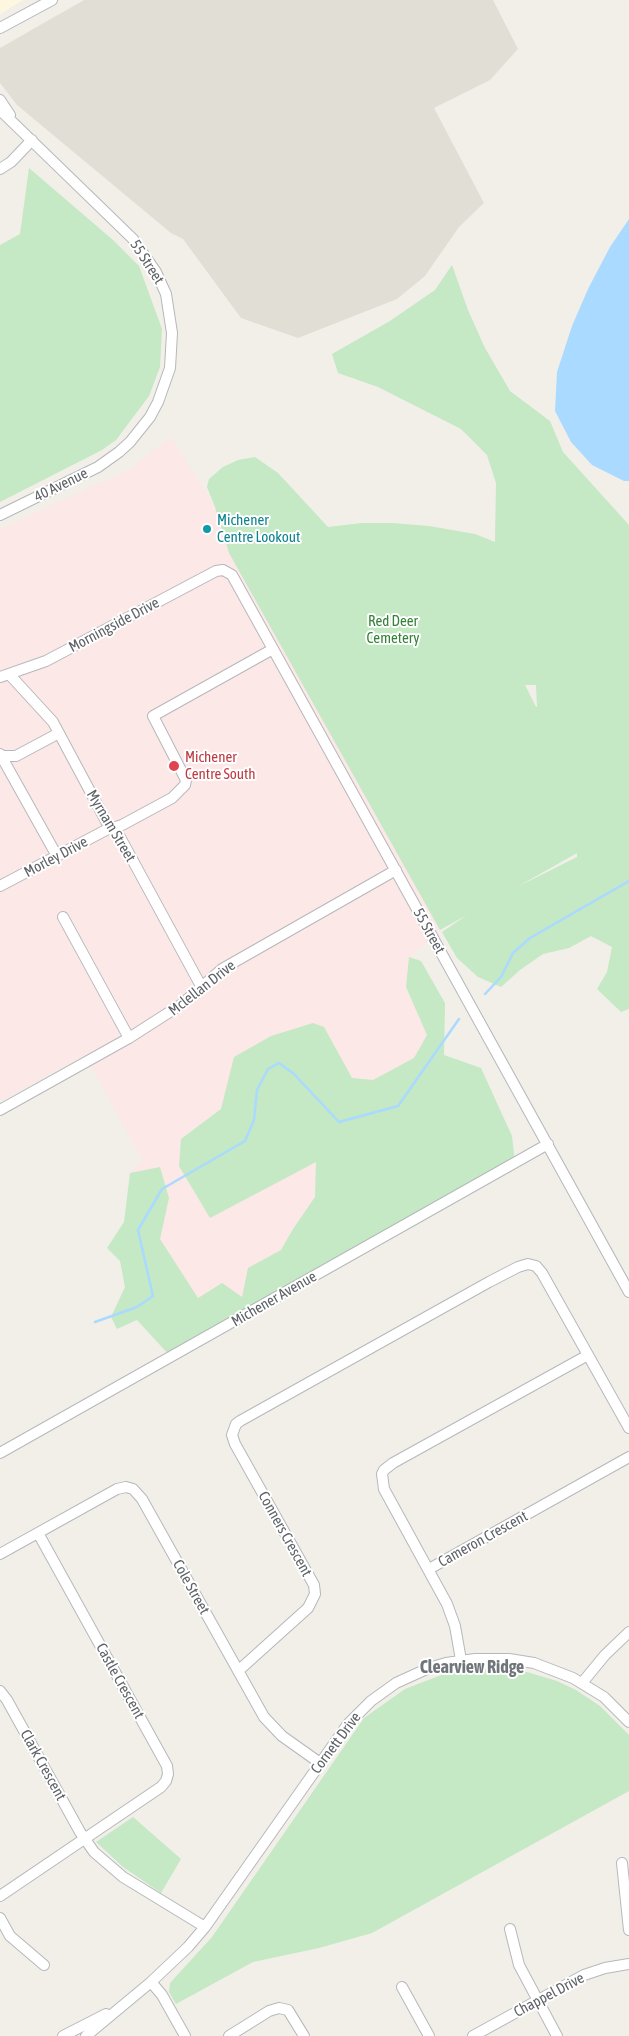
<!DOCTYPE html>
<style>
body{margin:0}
canvas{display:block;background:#f1efe8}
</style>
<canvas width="629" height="2036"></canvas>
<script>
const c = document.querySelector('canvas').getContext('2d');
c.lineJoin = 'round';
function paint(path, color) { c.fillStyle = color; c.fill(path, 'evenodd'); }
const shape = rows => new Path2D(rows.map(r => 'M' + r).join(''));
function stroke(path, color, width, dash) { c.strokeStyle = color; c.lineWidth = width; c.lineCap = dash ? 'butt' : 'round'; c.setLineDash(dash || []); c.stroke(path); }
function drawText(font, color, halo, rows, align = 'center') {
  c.font = font + ' "Asap Condensed",sans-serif'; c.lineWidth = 4; c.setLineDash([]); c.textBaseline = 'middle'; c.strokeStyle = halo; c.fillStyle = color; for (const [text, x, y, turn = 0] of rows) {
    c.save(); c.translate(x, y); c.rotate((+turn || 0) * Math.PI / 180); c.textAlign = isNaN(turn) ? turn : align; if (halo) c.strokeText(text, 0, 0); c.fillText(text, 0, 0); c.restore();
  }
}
const commercial = shape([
 [0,0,23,0,0,14]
]);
const education = shape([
 [84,0,493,0,518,49,490,80,434,108,484,203,459,227,425,276,397,299,298,338,241,318,183,239,171,233,17,105,0,83,0,48]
]);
const medical = shape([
 [171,437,215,507,229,553,440,930,409,958,406,987,427,1035,414,1058,373,1080,352,1078,323,1027,234,1057,221,1109,181,1139,316,1161,315,1197,293,1229,281,1250,248,1268,242,1297,222,1283,198,1298,160,1239,169,1198,159,1168,130,1173,142,1160,85,1055,0,1101,0,529,130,469]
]);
const green = shape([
 [29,168,113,240,139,266,162,329,160,367,149,396,116,440,102,450,0,502,0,245,20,234],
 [452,265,468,310,485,348,510,391,550,421,563,452,629,525,629,1009,621,1012,597,989,607,972,612,947,591,936,569,948,543,954,520,970,501,987,478,977,457,958,442,932,467,915,440,930,229,553,215,507,207,487,209,479,223,467,238,460,255,457,278,473,328,527,362,523,392,523,429,526,475,534,495,542,496,483,487,455,461,429,378,387,338,373,332,354,390,321,435,290],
 [525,685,536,685,537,707,536,707],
 [577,853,577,857,517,887],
 [409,957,421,961,445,1003,444,1055,481,1068,512,1136,515,1162,171,1357,137,1320,117,1329,111,1317,125,1287,120,1261,107,1248,124,1222,130,1173,160,1167,169,1198,160,1239,198,1298,222,1283,242,1297,248,1268,281,1250,293,1229,315,1197,316,1162,210,1218,179,1166,181,1139,221,1109,234,1057,271,1036,313,1023,324,1027,352,1078,373,1080,414,1058,427,1035,406,987],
 [481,1669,507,1669,527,1672,557,1681,576,1690,600,1706,629,1735,629,1791,372,1933,319,1948,253,1962,176,2004,169,1992,170,1983,212,1937,364,1718,405,1689,444,1674],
 [133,1817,181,1859,161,1893,123,1867,96,1842]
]);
const water = shape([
 [629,219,629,481,624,481,592,465,571,442,555,411,557,372,572,326,588,289,610,247]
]);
const stream = shape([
 [485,994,501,977,513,953,530,938,629,881],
 [95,1322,137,1307,153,1296,138,1230,162,1189,245,1141,254,1120,257,1090,268,1069,279,1063,294,1074,339,1122,398,1106,459,1019]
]);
const minor = shape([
 [0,28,52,0],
 [0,100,10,115],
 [0,110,133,239,156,272,166,294,172,333,170,368,158,402,150,417,130,442,119,452,98,467,0,515],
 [0,169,11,162,32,140],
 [9,674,53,722,107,823,120,837,201,986],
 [0,677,46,661,216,571,223,570,232,575,629,1292],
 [0,754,57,856],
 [0,756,16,756,59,733],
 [0,886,106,830,122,825,172,798,185,785,186,780,153,716,273,649],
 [63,917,129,1038,182,1004,222,969,396,870],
 [0,1110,129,1038],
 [0,1453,548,1144],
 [0,1554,117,1489,126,1487,133,1489,142,1499,264,1717,282,1736,320,1763],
 [429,1569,629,1457],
 [461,1660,455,1626,447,1604,384,1489,382,1474,384,1470,393,1463,588,1355],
 [238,1671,308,1608,315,1594,314,1585,235,1444,232,1435,236,1424,240,1421,489,1282,518,1267,528,1264,536,1266,542,1273,629,1428],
 [582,1683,605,1655,629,1632],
 [0,1691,7,1700,80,1832,94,1852,123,1877,205,1927],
 [622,1863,629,1930],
 [0,1896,161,1787,166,1781,168,1774,167,1766,38,1533],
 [0,1918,10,1936,44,1965],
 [510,1929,519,1965,557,2036],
 [151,1982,162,1995,185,2036],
 [402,1987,429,2036],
 [63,2036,106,2014],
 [86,2036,151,1982,188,1947,205,1927,348,1724,371,1701,396,1683,429,1668,446,1663,475,1659,509,1659,534,1663,573,1678,604,1697,629,1722],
 [229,2036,269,2011,279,2008,288,2010,304,2036],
 [473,2036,584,1975,605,1968,629,1964]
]);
const markers = [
 [207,529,5,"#0f9aa8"],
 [174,766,6,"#e0444e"]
];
const streetNames = [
 ["55 Street",147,262,57],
 ["40 Avenue",61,485,-26],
 ["Morningside Drive",114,625,-28],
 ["Myrnam Street",111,826,59],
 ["Morley Drive",56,857,-28],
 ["55 Street",429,931,61],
 ["Mclellan Drive",202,988,-38],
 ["Michener Avenue",274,1299,-30],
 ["Conners Crescent",285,1534,61],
 ["Cameron Crescent",483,1539,-29],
 ["Cole Street",191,1587,61],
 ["Castle Crescent",120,1681,61],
 ["Cornett Drive",336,1743,-53],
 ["Clark Crescent",43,1765,61],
 ["Chappel Drive",549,1995,-28]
];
const cultureNames = [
 ["Michener",217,520],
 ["Centre Lookout",217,537]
];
const parkNames = [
 ["Red Deer",393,621],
 ["Cemetery",393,638]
];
const healthNames = [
 ["Michener",185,757],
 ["Centre South",185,774]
];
const quarterNames = [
 ["Clearview Ridge",472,1667]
];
paint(commercial, '#fef7e0');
paint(education, '#e1ded6');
paint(medical, '#fce8e6');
paint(green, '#c5e8c5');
paint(water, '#aadaff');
stroke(stream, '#aadaff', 2.5);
stroke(minor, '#b5b8bc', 12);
stroke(minor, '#fff', 10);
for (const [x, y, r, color] of markers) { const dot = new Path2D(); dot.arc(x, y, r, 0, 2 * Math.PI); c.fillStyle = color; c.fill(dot); stroke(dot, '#fff', 2); }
drawText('15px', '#5f6368', '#fff', streetNames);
drawText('15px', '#0d838f', '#fff', cultureNames, 'left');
drawText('15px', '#348238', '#fff', parkNames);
drawText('15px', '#be3a42', '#fff', healthNames, 'left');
drawText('bold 18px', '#70757a', '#fff', quarterNames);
</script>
